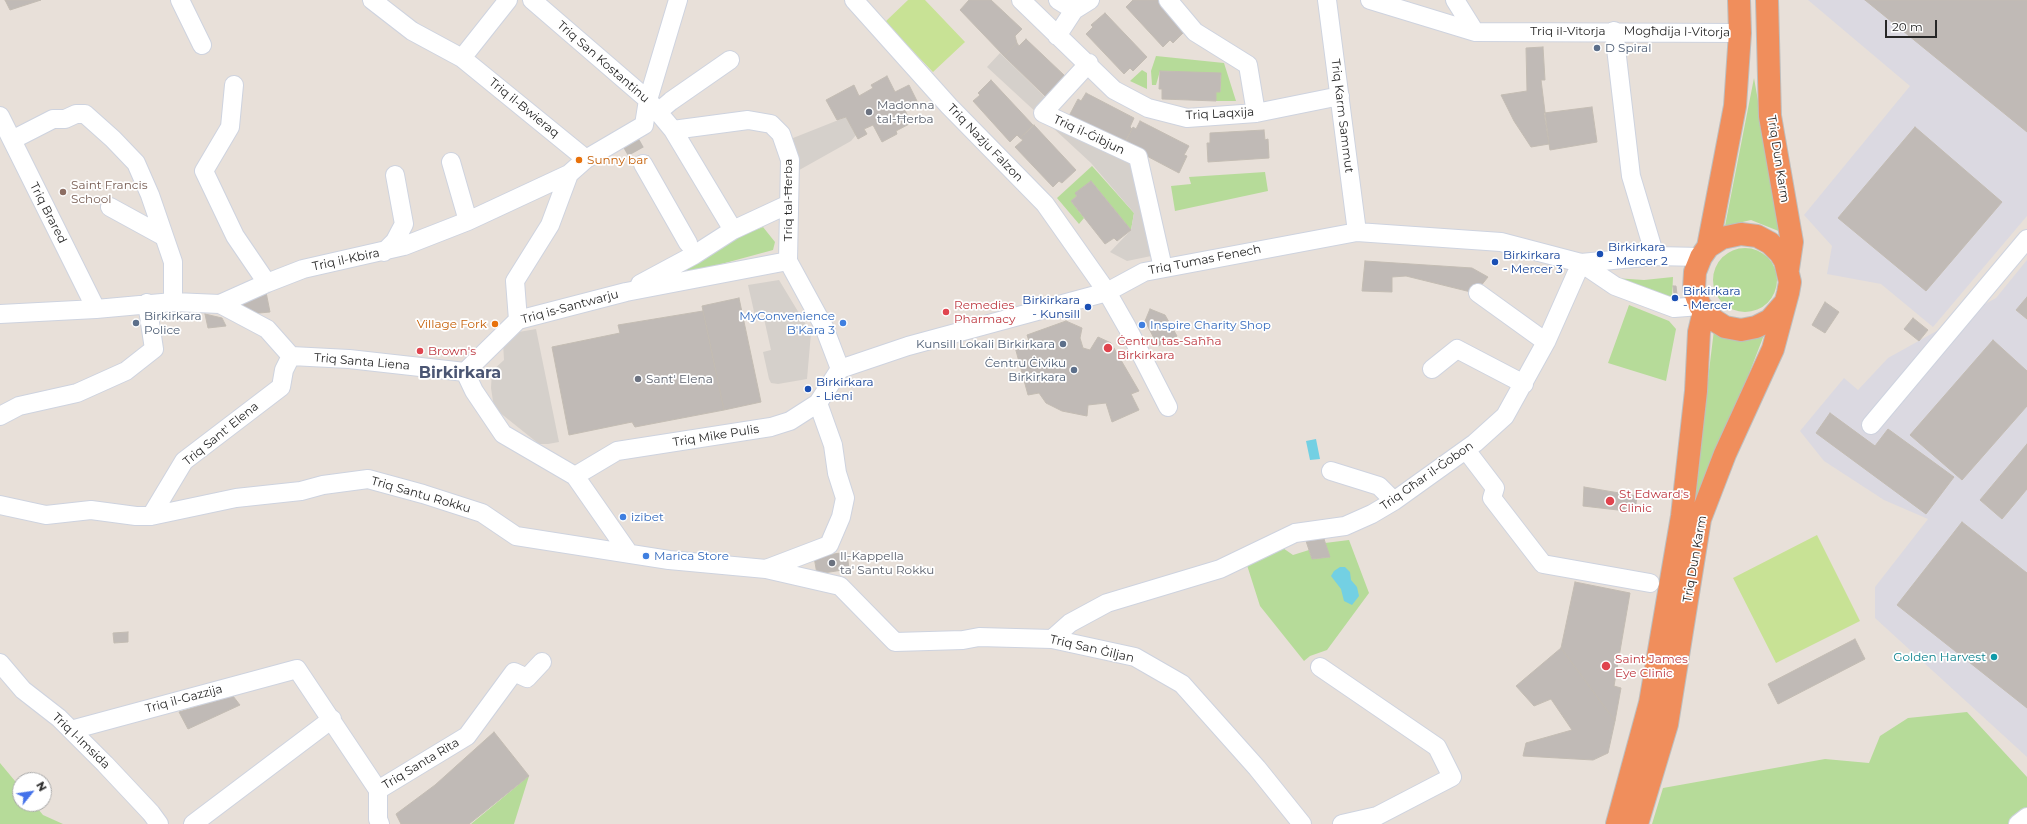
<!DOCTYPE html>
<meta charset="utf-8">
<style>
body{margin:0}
#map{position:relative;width:2027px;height:824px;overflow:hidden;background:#e8e0d9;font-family:Montserrat,sans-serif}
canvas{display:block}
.north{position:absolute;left:12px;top:772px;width:40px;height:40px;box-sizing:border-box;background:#fff;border:1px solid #a9a9a9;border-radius:50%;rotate:60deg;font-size:11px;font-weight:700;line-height:16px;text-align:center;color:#272727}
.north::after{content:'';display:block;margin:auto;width:14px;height:18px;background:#4472ea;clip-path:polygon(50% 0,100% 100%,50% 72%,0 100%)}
.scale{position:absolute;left:1885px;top:20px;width:52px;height:18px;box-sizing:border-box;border:2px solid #272727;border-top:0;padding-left:5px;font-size:12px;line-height:14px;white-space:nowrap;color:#272727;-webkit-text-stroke:3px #fff;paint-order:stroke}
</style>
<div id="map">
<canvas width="2027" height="824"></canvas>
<div class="north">N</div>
<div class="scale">20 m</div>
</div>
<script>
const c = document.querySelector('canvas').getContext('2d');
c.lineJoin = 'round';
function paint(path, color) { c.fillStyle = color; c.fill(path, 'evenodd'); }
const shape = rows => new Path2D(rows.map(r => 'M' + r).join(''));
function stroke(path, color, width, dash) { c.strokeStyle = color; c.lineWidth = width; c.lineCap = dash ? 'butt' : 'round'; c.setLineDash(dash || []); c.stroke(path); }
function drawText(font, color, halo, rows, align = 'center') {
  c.font = font + ' Montserrat,sans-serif'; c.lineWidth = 3.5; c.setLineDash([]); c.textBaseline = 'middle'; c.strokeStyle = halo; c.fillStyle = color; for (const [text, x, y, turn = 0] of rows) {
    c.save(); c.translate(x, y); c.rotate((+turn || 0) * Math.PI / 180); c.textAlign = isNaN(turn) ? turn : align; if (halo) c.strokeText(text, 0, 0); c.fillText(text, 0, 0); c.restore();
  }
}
const industrial = shape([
 [1808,0,2027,0,2027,216,1933,327,1881,284,1827,274,1832,246,1804,215,1910,86],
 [2027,260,2027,757,1875,618,1875,587,1928,519,1884,500,1824,461,1800,431,1844,378,1858,390,1888,358,1996,298]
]);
const green = shape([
 [1156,56,1224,63,1236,101,1216,101,1216,92,1220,92,1221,75,1160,71,1156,85,1152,85,1151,71],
 [1142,70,1147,73,1147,89,1130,81],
 [1754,78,1781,232,1751,220,1725,226],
 [1092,166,1134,213,1131,230,1091,181,1076,193,1077,196,1071,201,1084,218,1079,224,1057,198],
 [1265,172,1268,191,1175,211,1171,186,1191,184,1189,177],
 [763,227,775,242,773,250,677,276,676,272,721,243],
 '1713 280a32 32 0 1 1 64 0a32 32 0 1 1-64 0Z',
 [1673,277,1672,298,1614,278,1644,280],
 [1629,305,1669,321,1676,329,1666,381,1608,363],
 [1714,330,1764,335,1690,526],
 [1349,540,1369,593,1327,650,1310,656,1304,661,1260,606,1246,562,1280,546,1293,555,1309,550,1312,559,1329,557,1325,543],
 [1967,712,2027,777,2027,824,1652,824,1663,788,1825,759,1869,763,1880,736,1908,718],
 [0,763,20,787,20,804,34,804,43,815,63,824,0,824],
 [529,776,514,824,471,824]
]);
const pitch = shape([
 [908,0,925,0,965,42,933,72,885,22],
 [1817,535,1860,621,1776,663,1733,578]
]);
const plaza = shape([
 [1000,53,1052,104,1052,111,1140,156,1161,254,1127,261,1110,252,1131,230,1134,213,1091,163,987,67],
 [846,117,856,135,851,141,794,173,783,142],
 [779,280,811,333,807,379,778,384,771,383,769,379,763,352,771,350,763,314,755,316,748,285],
 [536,329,559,442,548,444,539,444,494,408,491,388,492,371,504,360,503,343,513,333]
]);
const water = shape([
 [1316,439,1320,459,1310,460,1306,441],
 [1340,567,1345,567,1350,572,1351,580,1357,587,1359,596,1352,605,1344,601,1341,589,1331,576,1334,571]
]);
const building = shape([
 [5,0,41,0,10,10,5,0],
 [969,0,991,0,1022,29,1015,36,1017,43,1004,56,960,10,969,0],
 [1133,0,1158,0,1186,30,1173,43,1170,40,1163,47,1126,7,1133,0],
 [1865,0,2027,0,2027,132,1865,0],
 [1105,13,1147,57,1133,71,1130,68,1124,74,1086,34,1093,27,1091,25,1105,13],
 [1026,39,1065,76,1048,99,1004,56,1017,43,1019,46,1026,39],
 [1543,47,1545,80,1541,80,1549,144,1531,147,1514,121,1501,95,1527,91,1526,48,1543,47],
 [1160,71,1221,73,1220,92,1216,92,1216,101,1162,99,1162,89,1159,89,1160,71],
 [887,76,895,92,909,85,917,101,904,108,911,123,896,131,897,134,882,142,873,125,864,129,867,134,858,139,846,117,837,120,826,100,854,85,859,96,873,88,871,85,887,76],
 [991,80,1033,125,1020,138,1017,135,1010,142,973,101,980,95,978,93,991,80],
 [1086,93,1134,118,1130,127,1132,129,1124,145,1069,116,1078,99,1081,101,1086,93],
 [1592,107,1597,142,1550,150,1544,113,1592,107],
 [1140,121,1189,146,1184,155,1187,156,1179,173,1124,144,1133,127,1136,129,1140,121],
 [1034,125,1076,170,1062,183,1059,181,1053,187,1015,147,1023,140,1020,138,1034,125],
 [1915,127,2002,202,1926,291,1838,218,1915,127],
 [1264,130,1265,140,1268,139,1269,158,1208,162,1207,143,1210,143,1210,133,1264,130],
 [1091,181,1131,230,1117,241,1114,238,1105,244,1071,201,1077,196,1075,193,1091,181],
 [1365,261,1472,268,1488,277,1475,293,1406,276,1392,277,1392,292,1362,291,1365,261],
 [1673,286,1676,286,1677,294,1674,294,1673,286],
 [266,292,270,312,249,314,243,312,241,301,266,292],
 [2027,297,2027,319,2016,310,2027,297],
 [739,298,761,402,724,410,702,306,739,298],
 [1825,302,1839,312,1825,333,1812,325,1825,302],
 [1150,309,1165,315,1177,336,1158,346,1145,321,1150,309],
 [703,311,724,410,635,427,632,422,569,435,552,347,620,333,618,325,703,311],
 [205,314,222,318,226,326,208,328,205,314],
 [1913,318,1928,330,1919,341,1904,329,1913,318],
 [1066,321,1082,328,1080,338,1083,348,1090,350,1098,337,1111,343,1139,391,1131,394,1139,410,1112,422,1106,403,1088,405,1087,416,1062,411,1046,403,1039,393,1028,395,1015,347,1030,344,1027,335,1066,321],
 [1993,340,2027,371,2027,406,1962,480,1910,435,1993,340],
 [1830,413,1875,446,1888,429,1954,477,1926,514,1816,433,1830,413],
 [2027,444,2027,489,2002,519,1980,500,2027,444],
 [1584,487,1637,496,1635,512,1583,506,1584,487],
 [1962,522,2027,573,2027,708,1897,605,1962,522],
 [1324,539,1330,557,1312,559,1306,541,1324,539],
 [847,552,849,569,817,574,814,557,847,552],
 [1575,582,1630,593,1614,686,1621,688,1615,721,1561,648,1575,582],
 [128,632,128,642,114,643,113,633,128,632],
 [1855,639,1865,659,1778,704,1768,684,1855,639],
 [1561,648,1615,721,1608,753,1593,760,1523,756,1526,743,1572,730,1551,699,1534,706,1516,686,1561,648],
 [233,696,240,705,188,729,179,712,233,696],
 [494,732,529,776,469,824,401,824,396,814,435,785,494,732]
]);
const streetTunnel = shape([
 [627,136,643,164]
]);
const street = shape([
 [180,0,202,45],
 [372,0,412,31,462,58,586,159],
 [532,0,648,100,673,130,733,230],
 [854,0,949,106,1045,204,1107,292,1127,327,1168,407],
 [1021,0,1114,90,1148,108,1187,118,1256,113,1340,96],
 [1058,0,1074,10],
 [1168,0,1195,32,1248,65,1256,113],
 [1327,0,1357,232],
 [1370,0,1475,32,1740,33],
 [1455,0,1475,32],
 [1614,31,1631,176,1655,256],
 [1057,36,1074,10,1090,0],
 [462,58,508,0],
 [1089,63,1043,113,1138,157,1163,268],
 [234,85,230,127,204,171,235,236,267,283],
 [658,112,671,101,730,60],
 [0,116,96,309],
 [673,130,748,120,771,124,781,134,790,160,788,261,824,327,840,369],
 [12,140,53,119,65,119,76,114,85,114,113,139,136,163,150,195,173,262,173,302],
 [451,162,468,221],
 [643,164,688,243],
 [110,207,163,236],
 [384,252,395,241,404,224,395,175],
 [1581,263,1655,256,1701,257],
 [640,284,694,255,733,230,789,204],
 [1478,293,1546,342],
 [220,304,267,329,291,356,349,359,465,372],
 [0,314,96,309,173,302,220,304,267,283,303,269,404,246,468,221,569,174,586,159,644,125,648,100,678,0],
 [518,320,515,281,550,225,569,174],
 [840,369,908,346,1107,292,1144,272,1357,232,1501,242,1581,263,1615,286,1674,308,1700,306],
 [1432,369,1457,349,1524,384],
 [465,372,518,320,626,292,788,261],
 [465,372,474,391,503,434,575,476,628,552],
 [0,416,19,406,77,393,126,371,154,349,147,303],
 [1871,425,2027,239],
 [1466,450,1495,488,1492,498,1543,564,1650,583],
 [1331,471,1379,486,1394,501],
 [575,476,617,451,771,427,790,421,818,403,840,369],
 [0,505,46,515,91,510,136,516,151,516,236,498,301,491,323,485,368,479,423,494,482,513,516,536,669,560,766,569,840,586,895,642,963,640,979,637,1052,639,1135,657,1182,684,1257,768,1302,824],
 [151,516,184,461,281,387,284,370,291,356],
 [766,569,829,545,841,517,845,498,837,473,833,445,818,403],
 [1052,639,1070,623,1107,603,1220,569,1295,533,1345,526,1372,514,1394,501,1475,443,1505,416,1546,342,1581,263],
 [0,663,23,690,59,718,105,764,151,813,159,824],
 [1320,667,1437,747,1452,777,1377,816,1342,824],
 [71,730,297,669,378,790,378,819,380,824],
 [378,790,467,736,514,672,527,678,542,662],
 [193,824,332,719],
 [2018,824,2027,817]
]);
const highway = shape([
 [1767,0,1770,116,1792,242,1788,269],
 [1708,247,1735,106,1740,33,1739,0],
 [1617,824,1650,703,1682,516,1696,391,1699,332,1704,311],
 [1637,824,1667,724,1700,519,1725,454,1773,349,1788,293,1790,282,1785,261,1780,253,1770,243,1757,236,1741,234,1722,238,1708,247,1701,257,1695,272,1694,289,1700,306,1714,320,1725,327,1741,330,1756,327,1770,320,1784,304]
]);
const markers = [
 [1597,48,4,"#5c6f8a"],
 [869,112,4,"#6b7280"],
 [579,160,4,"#e8710a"],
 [63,192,4,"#8d6e63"],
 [1600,254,4,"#1a4fb4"],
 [1495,262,4,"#1a4fb4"],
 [1675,298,4,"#1a4fb4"],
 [1088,307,4,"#1a4fb4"],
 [946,312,4,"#e0444e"],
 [136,323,4,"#5c6f8a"],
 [843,323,4,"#3f7fe0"],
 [495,324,4,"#e8710a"],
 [1142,325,4,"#3f7fe0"],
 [1063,344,4,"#5c6f8a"],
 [1108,348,5,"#e0444e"],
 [420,351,4,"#e0444e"],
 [1074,370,4,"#5c6f8a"],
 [638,379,4,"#6b7280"],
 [808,389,4,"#1a4fb4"],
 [1610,501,5,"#e0444e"],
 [623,517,4,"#3f7fe0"],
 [646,556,4,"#3f7fe0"],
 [832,563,4,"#6b7280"],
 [1994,657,4,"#0f9aa8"],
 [1606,666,5,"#e0444e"]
];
const streetNames = [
 ["Triq il-Vitorja",1568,31],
 ["Mogħdija l-Vitorja",1677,32,1],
 ["Triq San Kostantinu",603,62,41],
 ["Triq il-Bwieraq",524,108,39],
 ["Triq Laqxija",1220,114,-3],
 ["Triq Karm Sammut",1342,116,83],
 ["Triq il-Ġibjun",1089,135,25],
 ["Triq Nazju Falzon",985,143,46],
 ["Triq Dun Karm",1778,159,81],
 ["Triq tal-Ħerba",788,200,-90],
 ["Triq Brared",48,213,63],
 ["Triq il-Kbira",346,260,-12],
 ["Triq Tumas Fenech",1205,260,-11],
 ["Triq is-Santwarju",570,307,-15],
 ["Triq Santa Liena",362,362,5],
 ["Triq Sant' Elena",221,434,-39],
 ["Triq Mike Pulis",716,436,-9],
 ["Triq Għar il-Ġobon",1427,476,-35],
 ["Triq Santu Rokku",421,495,16],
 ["Triq Dun Karm",1695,559,-80],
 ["Triq San Ġiljan",1092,649,13],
 ["Triq il-Gazzija",184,699,-15],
 ["Triq l-Imsida",81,741,44],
 ["Triq Santa Rita",421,764,-31]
];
const serviceNames = [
 ["D Spiral",1605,48],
 ["Birkirkara",144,316],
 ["Police",144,330],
 ["Kunsill Lokali Birkirkara",1055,344,"right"],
 ["Ċentru Ċiviku",1066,363,"right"],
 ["Birkirkara",1066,377,"right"]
];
const worshipNames = [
 ["Madonna",877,105],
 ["tal-Ħerba",877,119],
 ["Sant' Elena",646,379],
 ["Il-Kappella",840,556],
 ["ta' Santu Rokku",840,570]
];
const foodNames = [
 ["Sunny bar",587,160],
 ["Village Fork",487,324,"right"]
];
const educationNames = [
 ["Saint Francis",71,185],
 ["School",71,199]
];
const transitNames = [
 ["Birkirkara",1608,247],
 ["- Mercer 2",1608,261],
 ["Birkirkara",1503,255],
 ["- Mercer 3",1503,269],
 ["Birkirkara",1683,291],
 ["- Mercer",1683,305],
 ["Birkirkara",1080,300,"right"],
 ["- Kunsill",1080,314,"right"],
 ["Birkirkara",816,382],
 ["- Lieni",816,396]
];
const healthNames = [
 ["Remedies",954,305],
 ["Pharmacy",954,319],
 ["Ċentru tas-Saħħa",1117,341],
 ["Birkirkara",1117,355],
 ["Brown's",428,351],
 ["St Edward's",1619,494],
 ["Clinic",1619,508],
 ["Saint James",1615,659],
 ["Eye Clinic",1615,673]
];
const shopNames = [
 ["MyConvenience",835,316,"right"],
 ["B'Kara 3",835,330,"right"],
 ["Inspire Charity Shop",1150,325],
 ["izibet",631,517],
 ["Marica Store",654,556]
];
const cultureNames = [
 ["Golden Harvest",1986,657]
];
const districtNames = [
 ["Birkirkara",460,373]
];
paint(industrial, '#dbd9e1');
paint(green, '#b6db99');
paint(pitch, '#c8e295');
paint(plaza, '#d5d0cb');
paint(water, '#73d0e3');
paint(building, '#c0bab6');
stroke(building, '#c3bcb3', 1);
stroke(streetTunnel, '#c1bbb5', 18, [18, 9]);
stroke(street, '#ced3df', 20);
stroke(highway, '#bebebe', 24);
stroke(street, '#fff', 18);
stroke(highway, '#f08e5c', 22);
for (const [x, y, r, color] of markers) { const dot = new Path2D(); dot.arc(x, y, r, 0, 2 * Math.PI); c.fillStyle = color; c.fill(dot); stroke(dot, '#fff', 1.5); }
drawText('12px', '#272727', '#fff', streetNames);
drawText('12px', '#4e5e75', '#fff', serviceNames, 'left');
drawText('12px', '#5b616d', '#fff', worshipNames, 'left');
drawText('12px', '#c56008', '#fff', foodNames, 'left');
drawText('12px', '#785e54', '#fff', educationNames, 'left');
drawText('12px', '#164399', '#fff', transitNames, 'left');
drawText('12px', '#be3a42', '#fff', healthNames, 'left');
drawText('12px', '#366cbe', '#fff', shopNames, 'left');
drawText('12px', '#0d838f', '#fff', cultureNames, 'right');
drawText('bold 16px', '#4b5673', '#fff', districtNames);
</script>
